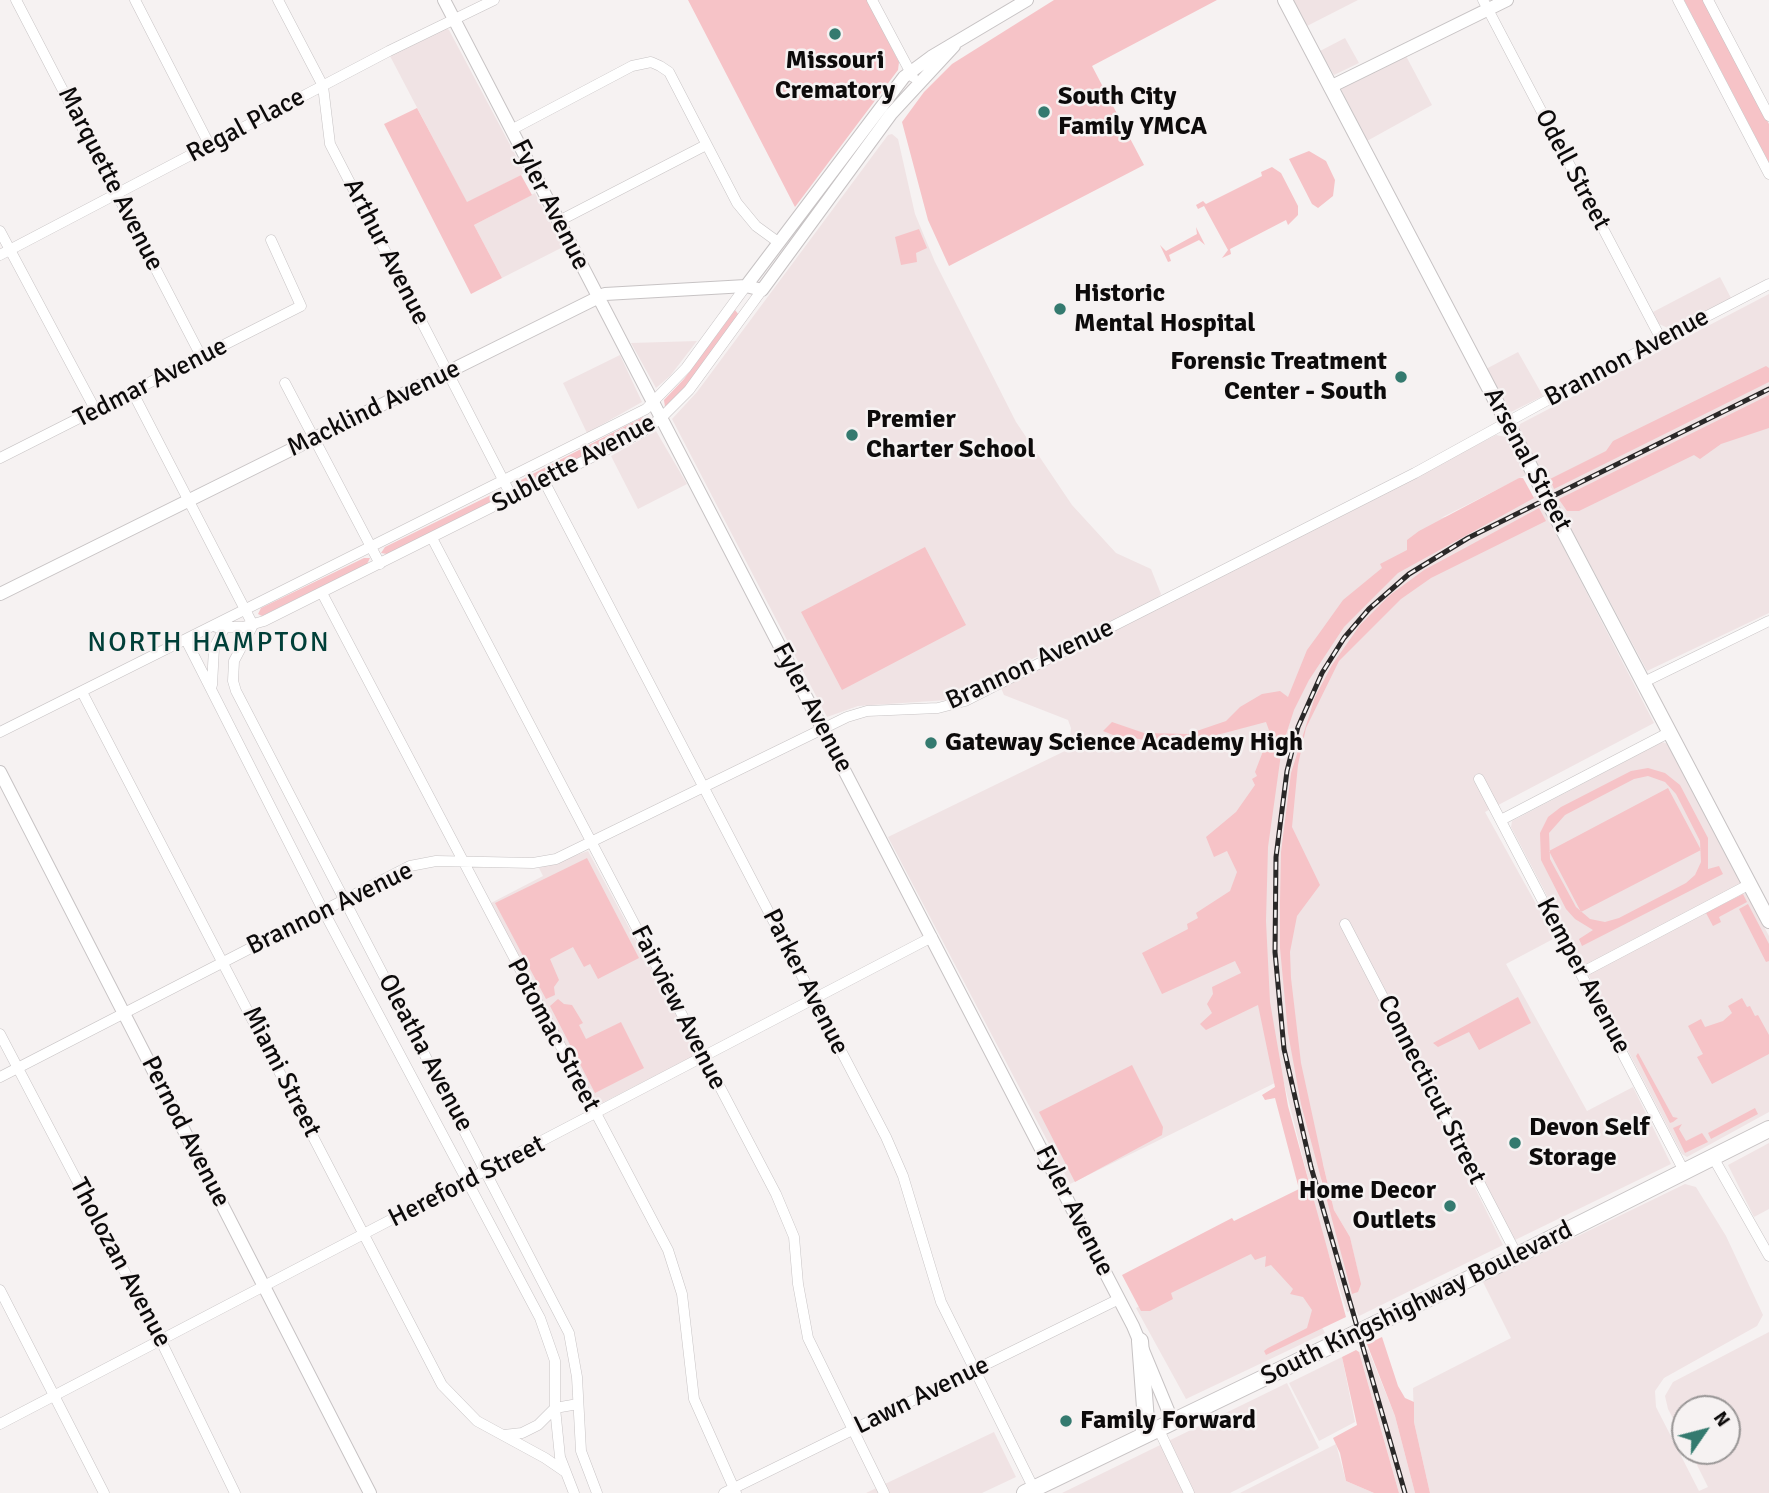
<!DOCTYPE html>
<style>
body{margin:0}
#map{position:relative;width:1769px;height:1493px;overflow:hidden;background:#f6f2f2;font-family:Signika,sans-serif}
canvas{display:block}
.north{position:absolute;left:1671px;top:1395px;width:70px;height:70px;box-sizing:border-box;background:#f6f2f2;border:2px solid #999696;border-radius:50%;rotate:55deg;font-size:19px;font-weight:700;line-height:28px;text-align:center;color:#0d0b0b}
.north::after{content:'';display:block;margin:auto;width:24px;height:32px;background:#347a6f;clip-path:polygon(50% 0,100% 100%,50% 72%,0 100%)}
</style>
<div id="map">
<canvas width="1769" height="1493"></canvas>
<div class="north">N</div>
</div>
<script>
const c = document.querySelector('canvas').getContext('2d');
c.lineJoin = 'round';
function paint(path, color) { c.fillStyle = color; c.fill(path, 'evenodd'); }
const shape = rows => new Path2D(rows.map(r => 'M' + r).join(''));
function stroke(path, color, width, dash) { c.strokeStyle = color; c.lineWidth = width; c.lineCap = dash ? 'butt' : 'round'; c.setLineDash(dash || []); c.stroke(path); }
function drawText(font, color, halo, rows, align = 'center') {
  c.font = font + ' Signika,sans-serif'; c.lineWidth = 5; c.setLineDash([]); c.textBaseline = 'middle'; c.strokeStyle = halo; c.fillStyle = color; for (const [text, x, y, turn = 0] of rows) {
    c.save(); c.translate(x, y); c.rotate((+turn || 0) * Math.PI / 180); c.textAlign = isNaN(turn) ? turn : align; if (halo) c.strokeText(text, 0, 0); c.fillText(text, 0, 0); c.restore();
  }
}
const built = shape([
 [1293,0,1358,0,1307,26],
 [444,27,449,30,525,173,467,203,390,56],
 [1345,38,1359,63,1334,75,1320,51],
 [1406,56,1432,105,1367,141,1341,89],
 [892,134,898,139,915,214,935,262,1016,422,1072,505,1116,553,1151,569,1161,594,1157,599,947,700,858,706,827,717,672,419,697,392,888,135],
 [535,193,563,247,502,278,474,225],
 [1720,277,1731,298,1670,329,1659,324,1653,312],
 [1769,294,1769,613,1647,671,1560,508,1546,514,1654,723,1485,812,1555,938,1506,964,1587,1111,1633,1087,1671,1164,1515,1240,1446,1129,1503,1245,1359,1316,1356,1310,1347,1312,1322,1234,1283,1079,1070,1184,888,837,1069,749,1071,728,1068,720,1004,695,1001,688,1496,435,1506,437,1526,475,1441,518,1533,497,1550,489,1518,429,1520,424],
 [1323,1164,1334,1210,1350,1237,1359,1277,1355,1294,1321,1181],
 [697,341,670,376,656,388,631,343],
 [1518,352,1543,396,1511,412,1486,369],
 [620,355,642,402,587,433,563,383],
 [656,431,687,484,638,509,611,456],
 [1662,742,1668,744,1769,936,1769,1112,1687,1157,1682,1154,1511,827,1512,821],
 [588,851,694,1049,692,1057,600,1104,595,1102,491,903,543,876,539,868],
 [1769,1143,1769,1209,1754,1217,1728,1165],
 [1685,1184,1696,1187,1726,1236,1763,1315,1757,1326,1664,1378,1655,1391,1656,1407,1699,1491,1708,1487,1690,1451,1727,1451,1727,1409,1685,1409,1685,1441,1668,1409,1665,1396,1673,1382,1769,1332,1769,1493,1430,1493,1414,1422,1413,1388,1511,1338,1483,1282],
 [1278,1238,1325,1333,1186,1399,1136,1308],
 [1368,1349,1395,1416,1415,1493,1399,1493,1359,1352],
 [1342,1357,1355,1422,1319,1441,1289,1383],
 [1287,1383,1319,1448,1230,1493,1062,1493],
 [994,1432,1016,1477,982,1493,866,1493],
 [1336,1444,1346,1481,1374,1493,1240,1493]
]);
const green = shape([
 [688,0,867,0,899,62,898,70,795,207],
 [1054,0,1217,0,1092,66,1144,165,949,266,928,220,902,122,924,92,952,64],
 [1684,0,1704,0,1769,124,1769,163],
 [417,108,467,202,521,175,532,195,474,225,502,278,471,294,384,124],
 [1309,151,1326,161,1335,180,1333,196,1318,208,1312,204,1289,159],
 [1272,167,1281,173,1298,206,1298,215,1288,225,1286,220,1230,249,1231,254,1222,258,1228,250,1204,206,1198,209,1196,205,1203,201,1206,204,1262,176,1261,172],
 [1196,227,1205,245,1199,240,1169,255,1171,261,1168,262,1160,245,1166,251,1197,234],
 [919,229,927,248,916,253,917,262,901,265,895,237],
 [735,310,739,315,682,392,665,407,664,400,684,379],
 [1766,366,1769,368,1769,382,1554,489,1550,479,1606,451,1613,441],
 [1769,395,1769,428,1721,444,1700,459,1694,455,1579,511,1567,511,1560,501,1559,499],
 [643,417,647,422,630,434,519,489,515,487,519,481],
 [1519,478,1523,478,1534,498,1398,573,1344,627,1309,680,1294,710,1282,747,1268,847,1266,921,1270,1002,1288,1106,1346,1317,1266,1355,1264,1351,1268,1348,1307,1328,1312,1310,1303,1297,1290,1294,1293,1289,1271,1265,1265,1267,1266,1256,1255,1260,1251,1254,1171,1293,1173,1299,1150,1311,1141,1311,1122,1275,1232,1218,1234,1221,1299,1189,1275,1098,1265,1100,1262,1095,1275,1087,1258,1005,1206,1030,1200,1024,1212,1013,1207,1004,1213,994,1212,987,1241,973,1235,961,1162,994,1142,953,1188,929,1187,924,1198,918,1196,913,1230,891,1237,872,1227,851,1214,857,1206,837,1236,812,1255,785,1252,779,1257,776,1255,772,1270,733,1266,722,1198,740,1165,743,1113,735,1103,731,1112,722,1144,733,1188,734,1226,721,1240,707,1262,694,1280,691,1288,697,1307,650,1318,635,1343,600,1382,568,1380,564,1407,550,1407,540,1419,531],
 [501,490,504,493,501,498,387,554,381,553,385,547],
 [1539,508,1546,521,1431,578,1401,599,1339,661,1306,728,1298,765,1292,827,1320,885,1297,916,1290,952,1291,978,1301,1063,1323,1164,1334,1210,1350,1237,1361,1284,1358,1292,1352,1294,1301,1104,1288,1033,1280,948,1280,901,1281,852,1291,773,1315,697,1332,665,1360,625,1390,595,1424,570],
 [925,547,966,625,842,690,801,612],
 [364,558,370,558,367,564,262,616,258,614,261,608],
 [1648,768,1665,773,1680,785,1708,838,1708,869,1719,866,1723,874,1582,946,1579,939,1593,930,1575,919,1566,909,1541,860,1540,833,1548,817,1561,807,1631,771],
 [1648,776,1665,782,1676,794,1700,841,1701,862,1695,875,1686,883,1619,918,1605,922,1590,919,1576,907,1550,859,1549,833,1565,815,1634,779],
 [1668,788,1701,850,1581,912,1549,851],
 [587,858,639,958,598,979,590,964,584,967,573,947,550,959,559,980,554,987,555,995,546,999,495,903],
 [1743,894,1747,902,1719,917,1721,922,1713,926,1706,913],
 [1748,904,1769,944,1769,961,1766,962,1739,909],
 [1518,997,1531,1023,1479,1050,1469,1032,1438,1047,1433,1043],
 [1742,998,1747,1007,1750,1006,1755,1016,1758,1015,1769,1035,1769,1054,1712,1084,1697,1057,1703,1054,1688,1026,1701,1019,1705,1027,1723,1021,1732,1013,1728,1006],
 [558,999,564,1004,572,1005,583,1023,579,1025,586,1039,621,1022,644,1068,595,1093,550,1006],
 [1638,1053,1673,1117,1678,1118,1673,1122,1670,1123,1636,1056],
 [1132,1065,1163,1127,1162,1135,1075,1182,1039,1112],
 [1755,1108,1758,1114,1711,1139,1708,1133],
 [1682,1124,1679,1129,1686,1141,1702,1133,1708,1142,1685,1153,1673,1128],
 [1382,1337,1398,1386,1405,1398,1414,1402,1414,1422,1430,1493,1415,1493,1395,1416,1367,1344],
 [1356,1350,1359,1352,1399,1493,1374,1493,1346,1481,1340,1453,1333,1438,1357,1425,1342,1357]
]);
const minor = shape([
 [16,0,202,358],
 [135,0,210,146],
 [278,0,323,86,330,144,513,499],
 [872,0,913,77],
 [1483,0,1661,339],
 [1678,0,1769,174],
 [1708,0,1769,116],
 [511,130,632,66,651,62,660,66,669,72,737,203,756,226,778,242],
 [557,222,706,145],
 [0,231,96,411],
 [0,255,389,51,494,0],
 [285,383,380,564],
 [133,393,253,625,234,661,233,681,236,691,569,1333,577,1377,581,1451,597,1493],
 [0,458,301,306,271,240],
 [545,483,886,1137,903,1176,941,1302,1036,1493],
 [432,538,776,1194,794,1237,798,1284,808,1338,884,1493],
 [322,593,668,1250,682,1294,694,1399,736,1493],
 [216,627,243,627,264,621,642,432,661,418,689,390,762,290],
 [186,640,323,910,540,1318,555,1361,555,1408,560,1457,574,1493],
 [1644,682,1769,621],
 [212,685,214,648,227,623],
 [82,692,442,1385,477,1421,545,1458,564,1471],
 [0,732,646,409,686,368,746,286],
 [1479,779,1685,1173],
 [1501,820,1670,732],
 [1345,924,1517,1255],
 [1581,973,1750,884],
 [0,1034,161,1341,235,1493],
 [0,1077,410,866,436,861,533,863,556,859,847,717,867,711,938,708,965,701,1415,473,1582,381,1769,284],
 [1714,1159,1769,1256],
 [0,1290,104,1493],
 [0,1424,932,937],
 [1158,1428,1189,1493],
 [504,1435,522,1433,538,1425,555,1408,578,1404],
 [724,1493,1119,1299]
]);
const tertiary = shape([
 [444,0,1133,1326,1172,1420],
 [1330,87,1507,0],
 [746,286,904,77,931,57,1027,0],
 [0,594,605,294,746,286,762,290,891,114,954,46],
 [0,772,370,1493]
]);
const secondary = shape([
 [1285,0,1540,485],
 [1553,511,1769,921]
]);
const primary = shape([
 [1140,1341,1146,1421,1143,1435],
 [1025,1493,1506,1261,1769,1129]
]);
const rail = shape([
 [1405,1493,1311,1167,1284,1049,1275,952,1276,857,1287,771,1298,727,1322,673,1344,638,1369,609,1409,574,1468,538,1769,389]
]);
const secondaryBridge = shape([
 [1540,485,1553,511]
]);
const markers = [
 [835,34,7,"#347a6f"],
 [1044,112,7,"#347a6f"],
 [1060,309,7,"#347a6f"],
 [1401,377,7,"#347a6f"],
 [852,435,7,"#347a6f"],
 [931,743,7,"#347a6f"],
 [1515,1143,7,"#347a6f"],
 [1450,1206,7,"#347a6f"],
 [1066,1421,7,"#347a6f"]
];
const poiNames = [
 ["Missouri",835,61,"center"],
 ["Crematory",835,91,"center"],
 ["South City",1058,97],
 ["Family YMCA",1058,127],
 ["Historic",1074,294],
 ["Mental Hospital",1074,324],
 ["Forensic Treatment",1387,362,"right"],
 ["Center - South",1387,392,"right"],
 ["Premier",866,420],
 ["Charter School",866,450],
 ["Gateway Science Academy High",945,743],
 ["Devon Self",1529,1128],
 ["Storage",1529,1158],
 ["Home Decor",1436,1191,"right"],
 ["Outlets",1436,1221,"right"],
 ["Family Forward",1080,1421]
];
const streetNames = [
 ["Regal Place",246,126,-28],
 ["Odell Street",1572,170,62],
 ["Marquette Avenue",110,179,63],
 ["Fyler Avenue",550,205,63],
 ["Arthur Avenue",386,252,63],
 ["Brannon Avenue",1627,358,-28],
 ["Tedmar Avenue",151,383,-27],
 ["Macklind Avenue",374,409,-26],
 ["Arsenal Street",1527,460,62],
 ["Sublette Avenue",574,464,-28],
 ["Brannon Avenue",1030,665,-25],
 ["Fyler Avenue",812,708,62],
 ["Brannon Avenue",330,909,-26],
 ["Kemper Avenue",1583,976,62],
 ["Parker Avenue",805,982,63],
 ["Fairview Avenue",678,1008,63],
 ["Potomac Street",553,1035,62],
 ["Oleatha Avenue",425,1053,62],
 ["Miami Street",281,1072,63],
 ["Connecticut Street",1431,1090,63],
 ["Pernod Avenue",185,1132,63],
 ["Hereford Street",467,1182,-27],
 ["Fyler Avenue",1074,1211,63],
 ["Tholozan Avenue",120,1263,62],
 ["South Kingshighway Boulevard",1417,1304,-26],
 ["Lawn Avenue",922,1396,-26]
];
const neighbourhoodNames = [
 ["NORTH HAMPTON",209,644]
];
paint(built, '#f0e3e4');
paint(green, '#f6c3c7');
stroke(minor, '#c7c3c4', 11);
stroke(tertiary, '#c7c3c4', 14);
stroke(secondary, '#c7c3c4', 16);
stroke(primary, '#c7c3c4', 18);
stroke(minor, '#fff', 10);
stroke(tertiary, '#fff', 12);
stroke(secondary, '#fff', 14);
stroke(primary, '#fff', 16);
stroke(rail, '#2a2828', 5);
stroke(rail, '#f6f2f2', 2.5, [8]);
stroke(secondaryBridge, '#c7c3c4', 16, []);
stroke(secondaryBridge, '#fff', 14);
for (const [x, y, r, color] of markers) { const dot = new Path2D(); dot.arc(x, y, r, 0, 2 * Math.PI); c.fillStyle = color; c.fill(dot); stroke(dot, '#f6f2f2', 2.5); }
drawText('bold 26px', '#0d0b0b', '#f6f2f2', poiNames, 'left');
drawText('26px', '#0d0b0b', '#f6f2f2', streetNames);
c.letterSpacing = '2px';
drawText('28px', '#003f38', '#f6f2f2', neighbourhoodNames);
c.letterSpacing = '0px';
</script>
